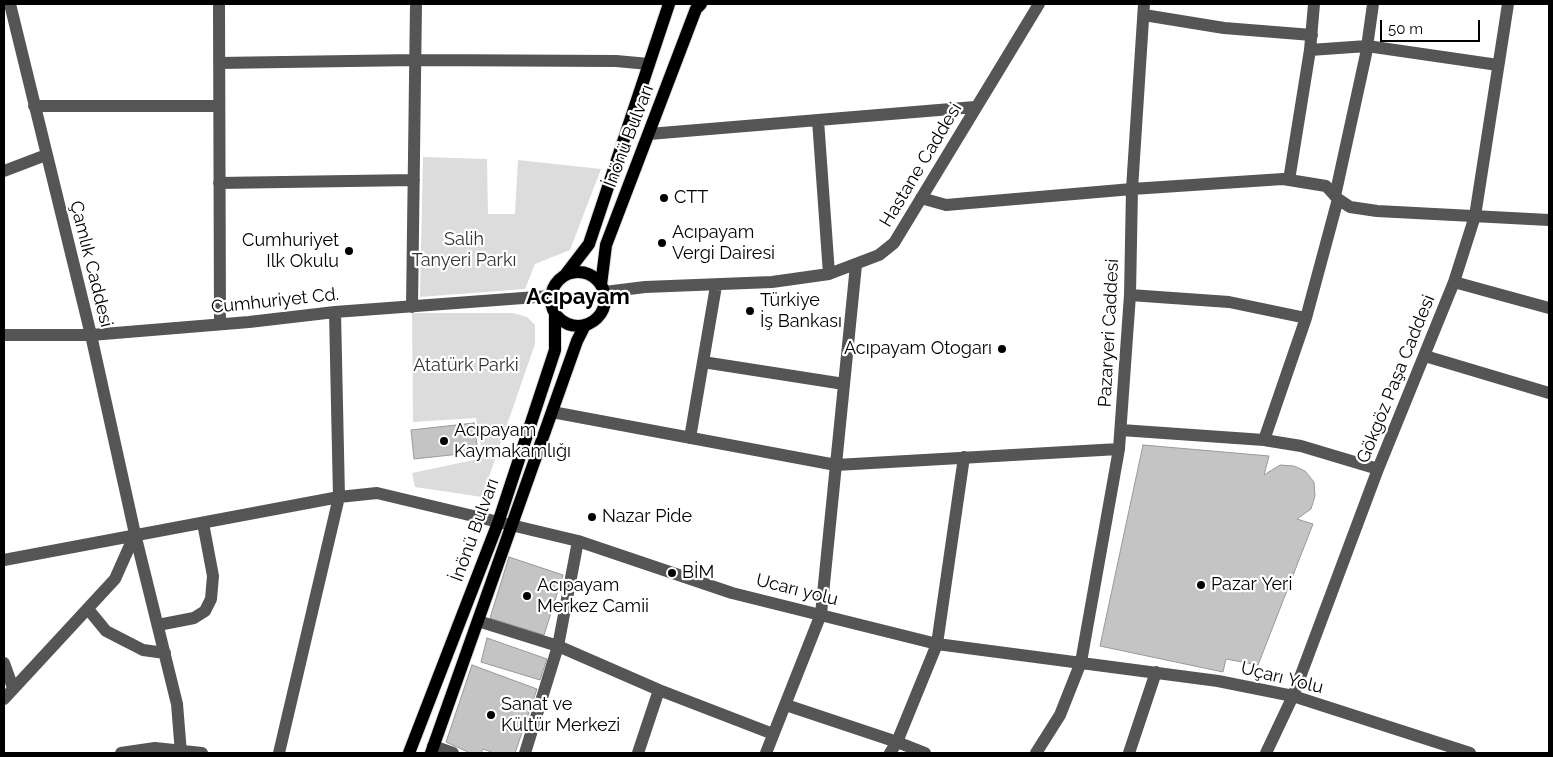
<!DOCTYPE html>
<meta charset="utf-8">
<style>
body{margin:0}
#map{position:relative;width:1553px;height:757px;overflow:hidden;background:#fff;font-family:Raleway,sans-serif}
canvas{display:block}
.frame{position:absolute;inset:0;border:5px solid #000;pointer-events:none}
.scale{position:absolute;left:1380px;top:20px;width:100px;height:22px;box-sizing:border-box;border:2px solid #000;border-top:0;padding-left:6px;font-size:15px;line-height:18px;white-space:nowrap;color:#000;-webkit-text-stroke:4px #fff;paint-order:stroke}
</style>
<div id="map">
<canvas width="1553" height="757"></canvas>
<div class="frame"></div>
<div class="scale">50 m</div>
</div>
<script>
const c = document.querySelector('canvas').getContext('2d');
c.lineJoin = 'round';
function paint(path, color) { c.fillStyle = color; c.fill(path, 'evenodd'); }
const shape = rows => new Path2D(rows.map(r => 'M' + r).join(''));
function stroke(path, color, width, dash) { c.strokeStyle = color; c.lineWidth = width; c.lineCap = dash ? 'butt' : 'round'; c.setLineDash(dash || []); c.stroke(path); }
function drawText(font, color, halo, rows, align = 'center') {
  c.font = font + ' Raleway,sans-serif'; c.lineWidth = 4.5; c.setLineDash([]); c.textBaseline = 'middle'; c.strokeStyle = halo; c.fillStyle = color; for (const [text, x, y, turn = 0] of rows) {
    c.save(); c.translate(x, y); c.rotate((+turn || 0) * Math.PI / 180); c.textAlign = isNaN(turn) ? turn : align; if (halo) c.strokeText(text, 0, 0); c.fillText(text, 0, 0); c.restore();
  }
}
const green = shape([
 [423,157,487,159,488,214,515,214,518,160,601,169,570,250,535,264,525,289,420,297],
 [412,313,513,313,527,317,535,325,535,344,482,497,415,487,412,473,483,458,476,418,413,422]
]);
const building = shape([
 [474,423,478,452,414,459,411,430,474,423],
 [1143,445,1269,456,1264,475,1280,465,1294,466,1305,471,1314,482,1315,496,1311,509,1297,519,1313,524,1258,665,1226,659,1223,672,1100,646,1143,445],
 [509,557,563,575,544,635,490,618,509,557],
 [487,638,547,659,540,680,481,662,487,638],
 [472,665,537,689,515,753,494,753,483,749,481,753,470,753,446,742,472,665]
]);
const minor = shape([
 [10,4,91,335,135,534,177,704,181,753],
 [219,4,220,324],
 [1144,15,1224,28,1312,35],
 [1310,50,1367,46,1498,65],
 [219,63,415,60,616,61,649,64],
 [34,106,219,106],
 [818,120,829,274],
 [649,134,975,107],
 [4,171,46,155],
 [1289,180,1310,50,1314,4],
 [219,183,414,180],
 [1335,196,1366,54,1373,4],
 [921,198,946,205,1132,189,1283,179,1326,186,1338,199,1350,207,1377,211,1549,220],
 [1454,282,1549,308],
 [605,292,645,287,772,282,829,274,879,255,894,243,1039,4],
 [1130,295,1229,302,1306,318],
 [412,307,416,4],
 [4,335,91,335,249,322,335,312,550,296],
 [1425,356,1549,393],
 [703,362,844,384],
 [552,412,836,465,1119,449],
 [1121,430,1264,440,1301,446,1378,469],
 [690,438,716,286],
 [1264,440,1306,318,1338,199],
 [4,560,339,497,377,493,578,541,732,593,937,644,1218,681,1293,696,1470,753],
 [88,609,106,631,143,650,165,653],
 [478,621,558,646,659,690,773,734],
 [158,625,194,618,205,611,211,599,213,576,203,523],
 [4,663,13,688],
 [4,699,115,579,135,534],
 [786,705,897,742,925,753],
 [433,746,453,753],
 [121,753,155,748,202,753],
 [279,753,339,497,335,312],
 [525,753,558,646,578,541],
 [638,753,659,690],
 [766,753,821,614,856,265],
 [890,753,897,742,937,644,964,457],
 [1036,753,1060,715,1081,662,1119,449,1130,295,1132,189,1144,4],
 [1129,753,1156,672],
 [1266,753,1293,696,1378,469,1454,282,1475,216,1508,4]
]);
const major = shape([
 '551 299a27 27 0 1 1 54 0a27 27 0 1 1-54 0Z',
 [566,274,589,244,669,4],
 [601,285,606,245,696,9,701,4],
 [409,753,498,523,555,350,555,314],
 [431,753,577,341,585,325]
]);
const markers = [
 [664,198,5,"#000"],
 [662,243,5,"#000"],
 [349,251,5,"#000"],
 [750,311,5,"#000"],
 [1002,349,5,"#000"],
 [444,441,5,"#000"],
 [592,517,5,"#000"],
 [672,573,5,"#000"],
 [1201,585,5,"#000"],
 [527,596,5,"#000"],
 [491,715,5,"#000"]
];
const streetNames = [
 ["İnönü Bulvarı",629,136,-69],
 ["Hastane Caddesi",921,165,-59],
 ["Çamlık Caddesi",91,264,76],
 ["Cumhuriyet Cd.",275,301,-6],
 ["Pazaryeri Caddesi",1109,333,-87],
 ["Gökgöz Paşa Caddesi",1396,379,-68],
 ["İnönü Bulvarı",475,530,-70],
 ["Ucarı yolu",797,590,14],
 ["Uçarı Yolu",1282,678,14]
];
const poiNames = [
 ["CTT",674,198],
 ["Acıpayam",672,233],
 ["Vergi Dairesi",672,254],
 ["Cumhuriyet",339,241,"right"],
 ["Ilk Okulu",339,262,"right"],
 ["Türkiye",760,301],
 ["İş Bankası",760,322],
 ["Acıpayam Otogarı",992,349,"right"],
 ["Acıpayam",454,431],
 ["Kaymakamlığı",454,452],
 ["Nazar Pide",602,517],
 ["BİM",682,573],
 ["Pazar Yeri",1211,585],
 ["Acıpayam",537,586],
 ["Merkez Camii",537,607],
 ["Sanat ve",501,705],
 ["Kültür Merkezi",501,726]
];
const parkNames = [
 ["Salih",464,240],
 ["Tanyeri Parkı",464,261],
 ["Atatürk Parki",466,366]
];
const districtNames = [
 ["Acıpayam",578,297]
];
paint(green, '#dcdcdc');
paint(building, '#c4c4c4');
stroke(building, '#999', 1);
stroke(major, '#dbdbdb', 14);
stroke(minor, '#555', 12);
stroke(major, '#000', 12);
for (const [x, y, r, color] of markers) { const dot = new Path2D(); dot.arc(x, y, r, 0, 2 * Math.PI); c.fillStyle = color; c.fill(dot); stroke(dot, '#fff', 2); }
drawText('18px', '#000', '#fff', streetNames);
drawText('18px', '#000', '#fff', poiNames, 'left');
drawText('18px', '#333', '#fff', parkNames);
drawText('bold 22px', '#000', '#fff', districtNames);
</script>
